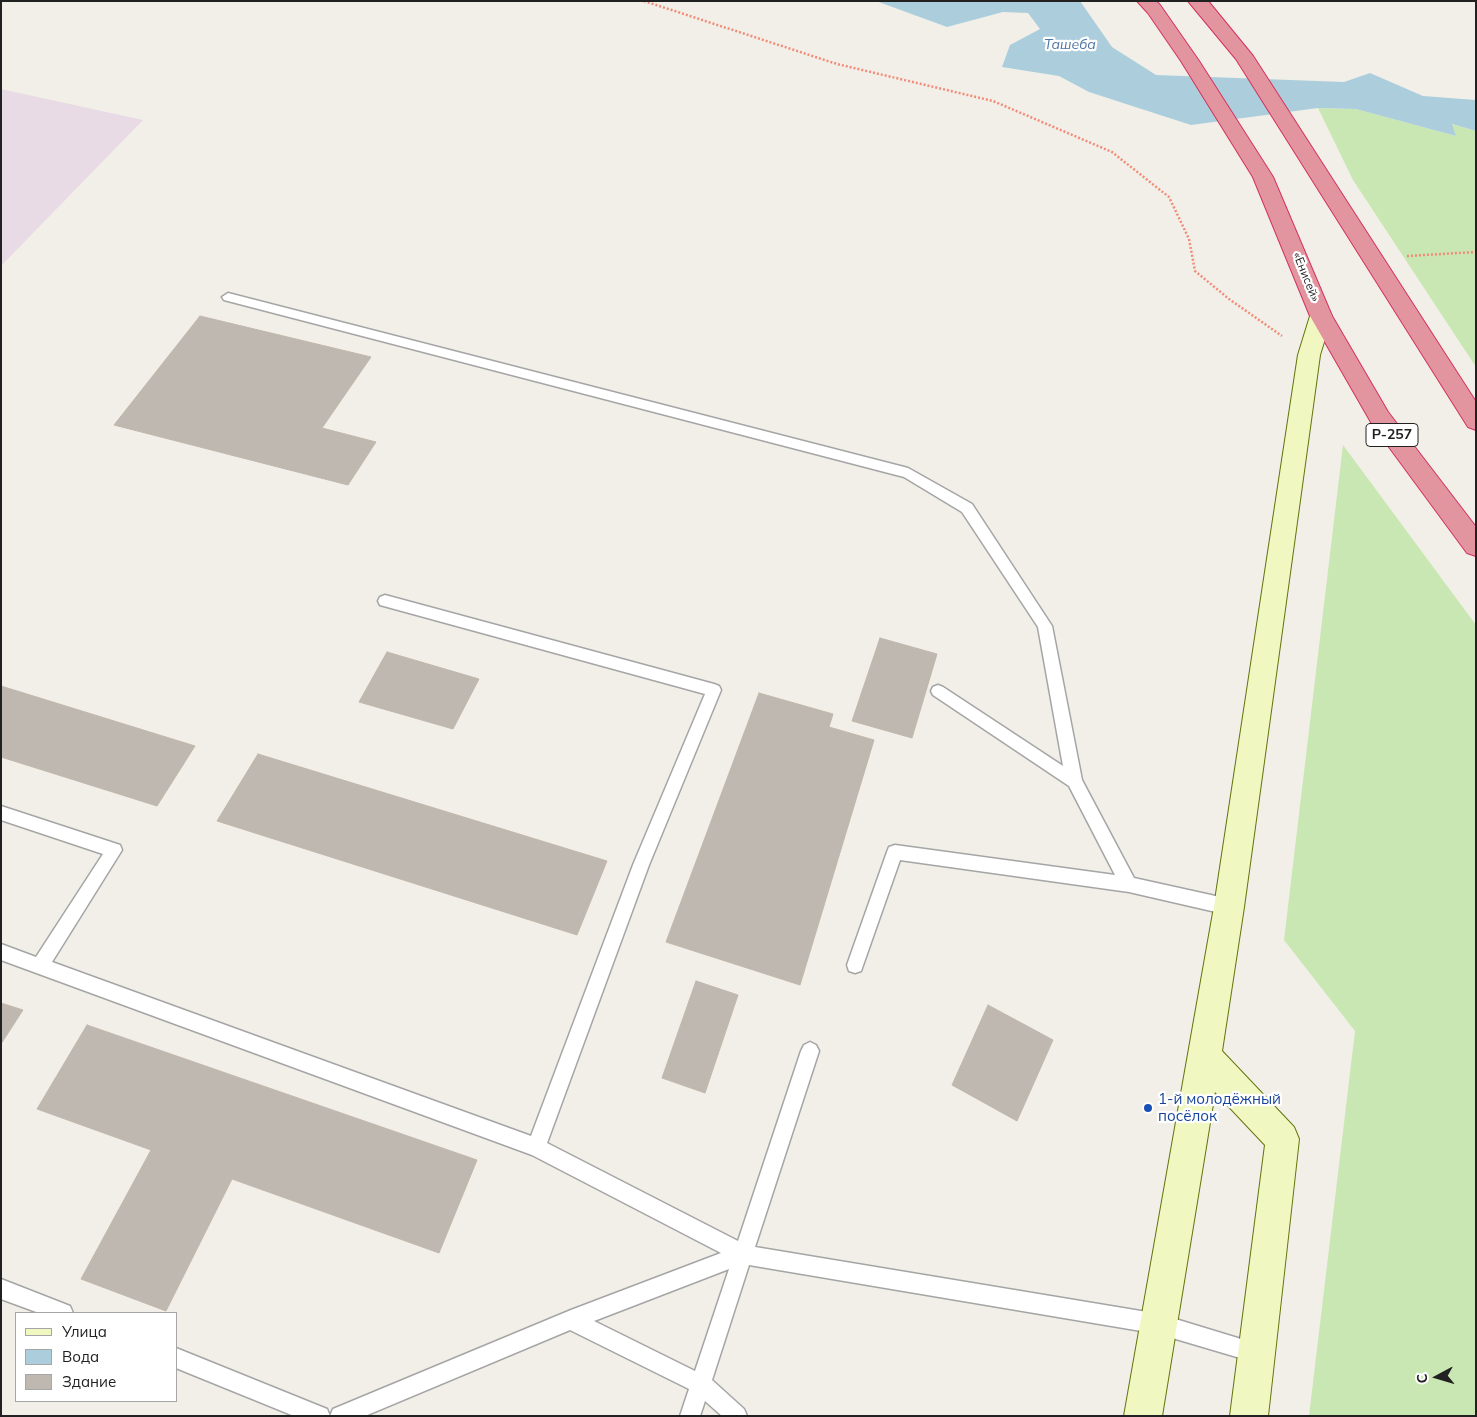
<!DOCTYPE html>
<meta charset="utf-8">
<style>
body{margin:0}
#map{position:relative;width:1477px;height:1417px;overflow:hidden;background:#f1efe8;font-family:Mulish,sans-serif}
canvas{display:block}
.frame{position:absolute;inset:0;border:2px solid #212121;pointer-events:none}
.legend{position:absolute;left:15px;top:1312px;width:162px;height:90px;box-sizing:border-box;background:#fff;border:1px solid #a6a6a6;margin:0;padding:6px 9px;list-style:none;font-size:15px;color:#212121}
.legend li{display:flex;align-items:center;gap:10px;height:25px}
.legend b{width:25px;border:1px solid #a6a6a6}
.north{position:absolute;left:1412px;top:1352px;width:50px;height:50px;-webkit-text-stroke:4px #fff;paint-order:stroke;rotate:264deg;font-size:14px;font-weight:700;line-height:20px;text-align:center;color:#212121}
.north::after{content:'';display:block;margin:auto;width:18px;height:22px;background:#212121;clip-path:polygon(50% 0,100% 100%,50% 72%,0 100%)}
</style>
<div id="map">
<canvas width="1477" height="1417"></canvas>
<div class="frame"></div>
<ul class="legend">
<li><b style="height:6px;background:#f1f7c1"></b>Улица</li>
<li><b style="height:14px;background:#accedc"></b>Вода</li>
<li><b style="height:14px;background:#beb8b1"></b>Здание</li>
</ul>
<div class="north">С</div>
</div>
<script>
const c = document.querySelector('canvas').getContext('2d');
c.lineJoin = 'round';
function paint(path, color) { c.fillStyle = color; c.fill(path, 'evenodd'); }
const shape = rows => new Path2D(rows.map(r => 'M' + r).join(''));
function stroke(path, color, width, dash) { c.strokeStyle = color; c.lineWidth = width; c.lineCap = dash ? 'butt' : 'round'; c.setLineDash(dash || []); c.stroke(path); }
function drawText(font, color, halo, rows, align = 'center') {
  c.font = font + ' Mulish,sans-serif'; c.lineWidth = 4.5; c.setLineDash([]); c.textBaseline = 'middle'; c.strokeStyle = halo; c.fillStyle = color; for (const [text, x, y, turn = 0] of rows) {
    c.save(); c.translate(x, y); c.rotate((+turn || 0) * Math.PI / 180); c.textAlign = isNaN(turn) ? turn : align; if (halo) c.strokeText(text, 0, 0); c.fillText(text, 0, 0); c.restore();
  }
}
const industrial = shape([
 [1,89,143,120,1,266]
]);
const grass = shape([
 [1318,108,1356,109,1456,136,1451,124,1476,131,1476,367,1353,180],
 [1343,445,1476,625,1476,1416,1309,1416,1355,1031,1284,940]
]);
const water = shape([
 [876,1,1080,1,1112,47,1156,75,1344,82,1370,73,1423,96,1476,100,1476,131,1452,124,1456,136,1356,109,1318,108,1191,125,1089,92,1059,76,1002,67,1010,45,1040,29,1028,13,1003,12,947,27]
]);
const building = shape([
 [200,316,371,357,322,428,376,442,348,485,114,425,200,316],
 [880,638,937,654,912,738,852,721,880,638],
 [387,652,479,679,453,729,359,702,387,652],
 [1,686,195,746,157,806,1,757,1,686],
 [759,693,833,714,829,727,874,740,800,985,666,942,759,693],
 [258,754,607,861,577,935,217,821,258,754],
 [696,981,738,995,705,1093,662,1078,696,981],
 [1,1003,23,1010,1,1044,1,1003],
 [988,1005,1053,1040,1017,1121,952,1085,988,1005],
 [87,1025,477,1160,439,1253,232,1179,166,1311,81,1279,151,1150,37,1109,87,1025]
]);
const path = shape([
 [644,1,837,64,993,101,1112,152,1169,197,1189,239,1195,271,1229,299,1282,336],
 [1407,256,1476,252]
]);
const lane = shape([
 [228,293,908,468,972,504,1052,626,1082,780,1134,878,1229,899,1235,902,1237,907,1235,912,1229,915,1129,892,900,860,861,971,855,973,849,971,847,965,887,852,889,847,895,845,1115,875,1069,786,933,695,931,691,933,687,938,685,943,687,1063,766,1038,627,962,512,904,477,224,300,222,297,228,293],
 [385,595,714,684,719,686,721,690,649,865,547,1143,738,1241,801,1051,804,1045,810,1042,816,1045,819,1051,755,1247,1159,1314,1264,1346,1267,1353,1264,1360,1257,1363,1159,1334,749,1265,712,1380,744,1409,747,1416,722,1416,705,1401,700,1416,680,1416,689,1389,570,1330,365,1416,294,1416,176,1368,176,1348,327,1409,330,1416,333,1409,571,1310,721,1253,532,1155,1,960,1,944,36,957,103,854,1,820,1,806,114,843,120,845,122,850,52,962,531,1136,633,865,705,694,380,605,378,601,380,597,385,595],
 [729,1269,695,1371,594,1321,729,1269],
 [1,1279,70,1306,73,1313,39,1313,1,1299,1,1279]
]);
const secondary = shape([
 [1321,308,1329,311,1332,316,1320,355,1244,907,1222,1051,1294,1127,1299,1139,1268,1416,1230,1416,1265,1145,1215,1092,1162,1416,1124,1416,1214,907,1298,355,1310,316,1313,311,1321,308]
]);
const highway = shape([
 [1137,1,1156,1,1160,5,1199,61,1273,177,1332,316,1388,412,1476,527,1476,556,1467,553,1372,424,1310,316,1253,177,1181,61,1148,13,1137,1],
 [1188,1,1208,1,1253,56,1476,402,1476,430,1468,427,1236,59,1188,1]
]);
const markers = [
 [1148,1108,5,"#1a4fb4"]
];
const farStreetnames = [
 ["«Енисей»",1306,277,68]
];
const farWaternames = [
 ["Ташеба",1070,45]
];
const shields = [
 [1392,435,52]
];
const shieldNames = [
 ["Р-257",1392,435]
];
const transitNames = [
 ["1-й молодёжный",1158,1099],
 ["посёлок",1158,1116]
];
paint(industrial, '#e9dbe6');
paint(grass, '#c9e7b2');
paint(water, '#accedc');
paint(building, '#beb8b1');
stroke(building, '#c2b7ab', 1);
stroke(lane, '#a5a5a5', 3);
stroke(secondary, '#63750b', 2);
stroke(highway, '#d2325f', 2);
stroke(path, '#f28c78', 2.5, [2, 2]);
paint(lane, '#fff');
paint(secondary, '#f1f7c1');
paint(highway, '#e3959f');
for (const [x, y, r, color] of markers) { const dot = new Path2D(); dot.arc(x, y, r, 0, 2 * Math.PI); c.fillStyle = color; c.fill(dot); stroke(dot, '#fff', 2); }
drawText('12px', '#212121', '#fff', farStreetnames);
drawText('italic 14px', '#4f75a5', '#fff', farWaternames);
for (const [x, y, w] of shields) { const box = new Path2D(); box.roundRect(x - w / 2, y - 11.5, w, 23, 4); c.fillStyle = '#fff'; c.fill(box); stroke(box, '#212121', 1); }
drawText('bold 14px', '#212121', null, shieldNames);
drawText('15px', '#164399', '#fff', transitNames, 'left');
</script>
